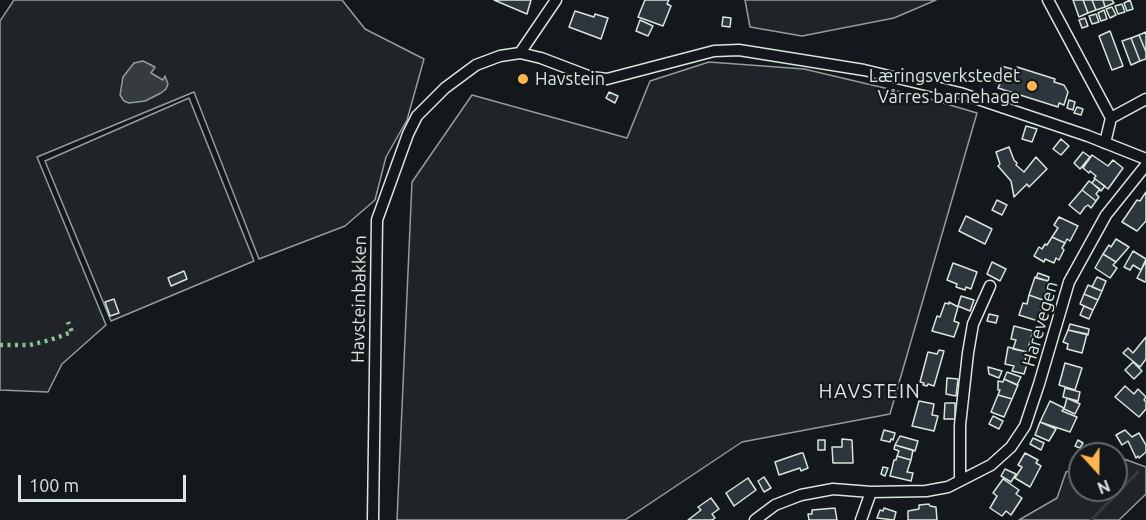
<!DOCTYPE html>
<meta charset="utf-8">
<style>
body{margin:0}
#map{position:relative;width:1146px;height:520px;overflow:hidden;background:#14181c;font-family:Ubuntu,sans-serif}
canvas{display:block}
.north{position:absolute;left:1068px;top:442px;width:60px;height:60px;box-sizing:border-box;background:#14181c;border:2px solid #626a69;border-radius:50%;rotate:159deg;font-size:16px;font-weight:700;line-height:24px;text-align:center;color:#d8e6dc}
.north::after{content:'';display:block;margin:auto;width:21px;height:27px;background:#ffb74d;clip-path:polygon(50% 0,100% 100%,50% 72%,0 100%)}
.scale{position:absolute;left:18px;top:475px;width:168px;height:27px;box-sizing:border-box;border:3px solid #d8e6dc;border-top:0;padding-left:8px;font-size:18px;line-height:21px;white-space:nowrap;color:#d8e6dc;-webkit-text-stroke:4px #14181c;paint-order:stroke}
</style>
<div id="map">
<canvas width="1146" height="520"></canvas>
<div class="north">N</div>
<div class="scale">100 m</div>
</div>
<script>
const c = document.querySelector('canvas').getContext('2d');
c.lineJoin = 'round';
function paint(path, color) { c.fillStyle = color; c.fill(path, 'evenodd'); }
const shape = rows => new Path2D(rows.map(r => 'M' + r).join(''));
function stroke(path, color, width, dash) { c.strokeStyle = color; c.lineWidth = width; c.lineCap = dash ? 'butt' : 'round'; c.setLineDash(dash || []); c.stroke(path); }
function drawText(font, color, halo, rows, align = 'center') {
  c.font = font + ' Ubuntu,sans-serif'; c.lineWidth = 4.5; c.setLineDash([]); c.textBaseline = 'middle'; c.strokeStyle = halo; c.fillStyle = color; for (const [text, x, y, turn = 0] of rows) {
    c.save(); c.translate(x, y); c.rotate((+turn || 0) * Math.PI / 180); c.textAlign = isNaN(turn) ? turn : align; if (halo) c.strokeText(text, 0, 0); c.fillText(text, 0, 0); c.restore();
  }
}
const green = shape([
 [14,0,342,0,365,29,424,59,407,120,386,157,375,200,345,226,259,259,194,92,37,157,106,325,62,364,48,392,0,390,0,21,14,0],
 [745,0,936,0,894,18,802,36,750,27,745,0],
 [709,62,804,69,923,97,977,113,890,414,742,442,625,520,397,520,412,182,472,95,627,138,650,81,709,62],
 [189,98,254,261,111,321,45,161,189,98],
 [1116,456,1146,467,1146,494,1119,520,1019,520,1057,498,1066,472,1080,468,1080,490,1116,490,1116,456]
]);
const water = shape([
 [143,61,155,67,151,73,163,80,165,76,168,84,166,89,161,93,145,101,129,103,124,101,120,95,123,77,134,63,143,61]
]);
const stream = shape([
 [1091,520,1138,472]
]);
const building = shape([
 [494,0,531,0,527,14,494,0],
 [645,0,669,0,667,4,671,6,663,26,638,17,645,0],
 [1073,0,1083,0,1088,13,1079,17,1073,0],
 [1083,0,1092,0,1096,10,1088,13,1083,0],
 [1092,0,1103,0,1105,7,1096,10,1092,0],
 [1103,0,1112,0,1114,3,1105,7,1103,0],
 [1130,0,1133,9,1127,11,1124,3,1130,0],
 [1122,4,1125,12,1118,14,1115,6,1122,4],
 [1112,7,1116,15,1110,18,1106,9,1112,7],
 [1104,10,1107,19,1101,21,1098,13,1104,10],
 [575,11,594,17,595,14,608,18,601,39,569,27,575,11],
 [1096,14,1099,22,1092,24,1089,16,1096,14],
 [723,17,731,18,730,27,722,26,723,17],
 [1085,18,1088,26,1082,28,1079,20,1085,18],
 [640,20,653,26,648,36,636,31,640,20],
 [1110,31,1123,66,1112,70,1099,36,1110,31],
 [1146,32,1146,52,1139,35,1146,32],
 [1139,35,1146,52,1146,59,1140,61,1131,38,1139,35],
 [1131,38,1140,61,1131,65,1122,41,1131,38],
 [1001,66,1016,70,1017,67,1055,79,1054,82,1064,85,1068,92,1064,105,1059,103,1058,107,998,88,1000,84,996,83,1001,66],
 [609,92,618,96,615,103,606,98,609,92],
 [1069,100,1075,102,1073,110,1067,108,1069,100],
 [1077,107,1083,109,1081,115,1074,113,1077,107],
 [1026,126,1037,129,1032,142,1022,139,1026,126],
 [1061,139,1069,146,1061,155,1053,149,1061,139],
 [1009,147,1014,160,1017,163,1016,165,1024,172,1036,157,1047,169,1029,187,1027,184,1014,197,1011,181,998,166,1000,164,996,152,1009,147],
 [1083,152,1090,157,1080,169,1074,163,1083,152],
 [1092,155,1108,166,1113,160,1123,168,1108,189,1094,178,1096,176,1090,171,1089,173,1083,168,1092,155],
 [1095,179,1105,186,1101,191,1092,183,1095,179],
 [1089,181,1100,189,1096,194,1099,197,1096,201,1082,190,1089,181],
 [1082,190,1096,201,1091,208,1088,205,1085,207,1080,214,1069,205,1082,190],
 [1146,192,1146,221,1137,231,1122,222,1137,200,1140,201,1146,192],
 [997,200,1007,205,1002,215,992,210,997,200],
 [966,216,992,229,985,244,959,231,966,216],
 [1059,217,1078,226,1070,241,1067,239,1065,243,1052,237,1058,228,1054,225,1059,217],
 [1052,237,1065,243,1062,248,1064,250,1059,260,1056,258,1054,263,1045,259,1044,262,1034,256,1039,247,1042,249,1045,244,1047,245,1052,237],
 [1116,239,1129,247,1116,262,1103,254,1109,245,1111,247,1116,239],
 [1133,251,1146,259,1141,270,1133,265,1130,270,1124,267,1133,251],
 [1103,254,1116,262,1113,265,1117,268,1110,278,1095,268,1103,254],
 [1146,261,1146,281,1145,282,1137,278,1146,261],
 [992,262,1006,269,1000,281,987,274,992,262],
 [953,263,977,272,971,289,966,287,965,290,956,287,957,284,947,280,953,263],
 [184,271,187,279,171,286,168,278,184,271],
 [1038,273,1049,277,1048,281,1036,278,1038,273],
 [1035,277,1048,281,1043,300,1029,295,1035,277],
 [1097,277,1106,281,1102,291,1092,287,1097,277],
 [1088,285,1102,291,1098,300,1084,294,1088,285],
 [1084,294,1098,300,1093,310,1080,304,1084,294],
 [1029,295,1043,300,1038,321,1019,315,1023,303,1027,304,1029,295],
 [961,296,974,300,970,311,958,306,961,296],
 [114,299,119,313,110,316,105,302,114,299],
 [949,302,958,307,954,321,959,323,954,337,932,331,937,316,940,317,945,303,949,304,949,302],
 [1084,306,1093,310,1089,319,1080,315,1084,306],
 [989,314,998,316,996,323,987,321,989,314],
 [1070,324,1089,329,1088,335,1068,330,1070,324],
 [1014,326,1033,331,1027,352,1013,349,1016,340,1011,339,1014,326],
 [1068,330,1087,334,1082,353,1067,349,1068,344,1063,342,1068,330],
 [1146,337,1146,359,1140,367,1123,353,1128,348,1133,353,1146,337],
 [1008,347,1027,352,1025,361,1028,361,1024,374,1012,371,1014,366,1005,364,1008,347],
 [939,350,944,351,934,386,928,384,927,386,923,385,924,383,920,382,928,352,937,354,939,350],
 [1133,362,1142,371,1134,379,1125,370,1133,362],
 [1065,363,1082,368,1075,390,1059,385,1065,363],
 [988,367,1002,371,999,378,989,374,988,367],
 [1007,372,1021,377,1017,385,1004,379,1007,372],
 [947,378,958,379,956,396,946,394,947,378],
 [1004,379,1018,385,1012,399,998,395,1000,390,998,390,998,381,1003,382,1004,379],
 [1125,386,1134,394,1138,389,1146,397,1144,400,1146,402,1146,409,1139,417,1115,397,1125,386],
 [1065,388,1080,392,1078,401,1063,397,1065,388],
 [998,395,1012,399,1004,417,991,412,998,395],
 [1067,398,1080,404,1075,414,1064,409,1067,398],
 [919,401,934,404,932,415,938,416,934,431,912,426,919,401],
 [1050,401,1064,408,1062,411,1077,417,1070,432,1040,422,1050,401],
 [945,403,955,403,955,419,944,419,945,403],
 [993,416,1003,421,999,429,989,424,993,416],
 [1040,422,1056,429,1049,441,1035,435,1040,422],
 [884,430,895,433,893,440,891,439,890,442,881,440,884,430],
 [1125,430,1132,437,1139,433,1146,445,1146,452,1139,458,1138,456,1136,458,1128,441,1122,445,1116,435,1125,430],
 [900,436,918,441,915,451,895,445,900,436],
 [1033,438,1044,443,1041,450,1030,444,1033,438],
 [842,439,852,440,853,463,833,463,832,447,842,447,842,439],
 [818,440,825,440,825,450,818,450,818,440],
 [1078,440,1083,443,1080,448,1075,446,1078,440],
 [895,445,913,450,911,460,897,456,899,451,894,449,895,445],
 [801,453,803,453,808,468,801,471,800,468,779,475,775,462,801,453],
 [1025,453,1038,460,1036,463,1041,466,1030,487,1015,478,1022,467,1018,465,1025,453],
 [897,456,911,460,907,472,913,473,911,481,890,476,894,460,896,460,897,456],
 [883,467,888,468,885,476,881,474,883,467],
 [1005,469,1016,474,1011,482,1001,476,1005,469],
 [764,477,771,488,764,492,758,481,764,477],
 [748,478,756,490,734,506,726,493,748,478],
 [1003,479,1019,490,1016,494,1022,498,1011,515,1006,511,1002,516,990,508,997,496,993,493,1003,479],
 [711,498,719,509,712,514,715,518,712,520,688,520,701,510,698,507,711,498],
 [929,504,930,506,936,507,937,520,908,520,908,511,919,509,919,505,929,504],
 [835,508,837,520,809,520,808,514,812,514,812,510,835,508],
 [884,508,896,512,894,520,877,518,880,510,883,511,884,508]
]);
const minor = shape([
 [1048,0,1111,118],
 [520,53,541,58,591,77,607,79,714,51,739,50,864,70,960,93,1088,136,1146,159],
 [1105,143,1111,118,1146,99],
 [960,481,960,425,968,353,973,324,990,286],
 [373,520,377,220,408,134,417,116,445,88,476,65,500,56,520,53,556,0],
 [755,520,775,505,801,495,833,489,871,492,926,491,948,487,991,465,1011,447,1025,426,1039,384,1069,282,1106,215,1146,165],
 [861,520,871,492]
]);
const hedge = shape([
 [0,345,30,345,50,340,72,332,68,322]
]);
const markers = [
 [523,79,6,"#ffb74d"],
 [1032,86,6,"#ffb74d"]
];
const poiNames = [
 ["Læringsverkstedet",1020,76],
 ["Vårres barnehage",1020,97],
 ["Havstein",535,79,"left"]
];
const streetNames = [
 ["Havsteinbakken",359,299,-89],
 ["Harevegen",1040,324,-74]
];
const neighbourhoodNames = [
 ["HAVSTEIN",870,391]
];
paint(green, '#202428');
stroke(green, '#939e99', 1.5);
paint(water, '#363b3e');
stroke(water, '#939e99', 1.5);
stroke(stream, '#363b3e', 3);
paint(building, '#2c363c');
stroke(building, '#d8e6dc', 1.5);
stroke(minor, '#d8e6dc', 13);
stroke(minor, '#14181c', 10);
stroke(hedge, '#8ac095', 4.5, [3, 4.5]);
for (const [x, y, r, color] of markers) { const dot = new Path2D(); dot.arc(x, y, r, 0, 2 * Math.PI); c.fillStyle = color; c.fill(dot); stroke(dot, '#14181c', 2); }
drawText('18px', '#d8e6dc', '#14181c', poiNames, 'right');
drawText('18px', '#d8e6dc', '#14181c', streetNames);
c.letterSpacing = '1.5px';
drawText('20px', '#d8e6dc', '#14181c', neighbourhoodNames);
c.letterSpacing = '0px';
</script>
